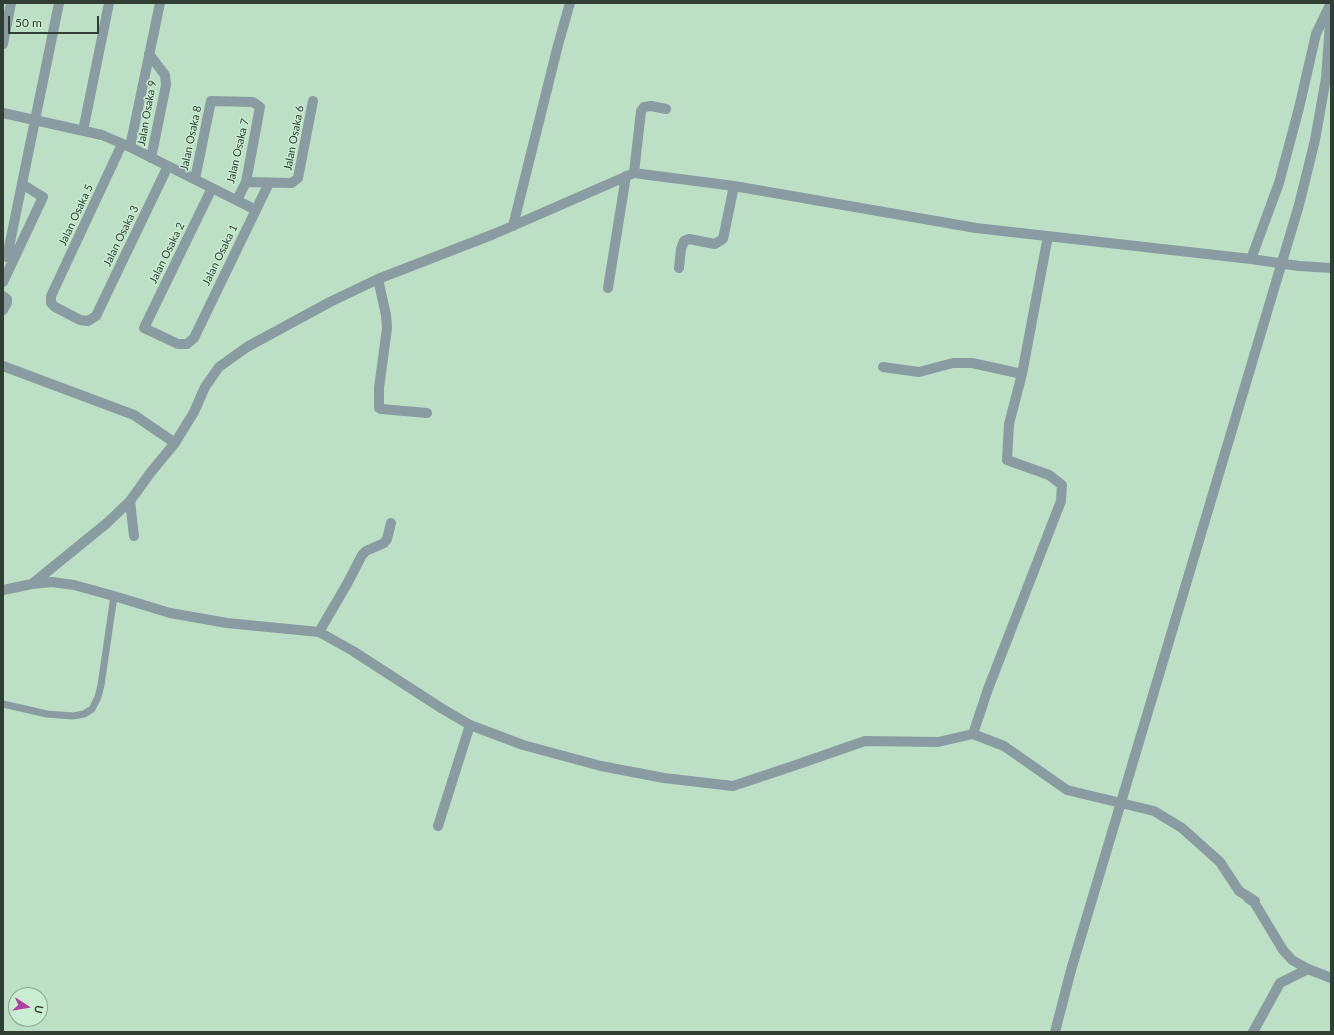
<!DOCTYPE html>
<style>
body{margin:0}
#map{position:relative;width:1334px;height:1035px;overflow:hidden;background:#bcdfc5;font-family:Lato,sans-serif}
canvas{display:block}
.frame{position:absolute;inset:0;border:4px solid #303e34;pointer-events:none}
.north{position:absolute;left:8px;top:987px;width:40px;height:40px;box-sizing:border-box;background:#c9ecd2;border:1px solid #8ca693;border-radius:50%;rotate:102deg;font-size:11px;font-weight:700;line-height:16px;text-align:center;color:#303e34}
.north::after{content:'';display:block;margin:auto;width:14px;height:18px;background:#af41a0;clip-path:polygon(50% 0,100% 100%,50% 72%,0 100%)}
.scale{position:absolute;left:8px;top:16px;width:91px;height:18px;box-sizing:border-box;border:2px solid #303e34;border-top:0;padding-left:5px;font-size:12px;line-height:14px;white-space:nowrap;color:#303e34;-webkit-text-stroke:3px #c9ecd2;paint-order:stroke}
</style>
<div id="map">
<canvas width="1334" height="1035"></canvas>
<div class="frame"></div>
<div class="north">U</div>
<div class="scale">50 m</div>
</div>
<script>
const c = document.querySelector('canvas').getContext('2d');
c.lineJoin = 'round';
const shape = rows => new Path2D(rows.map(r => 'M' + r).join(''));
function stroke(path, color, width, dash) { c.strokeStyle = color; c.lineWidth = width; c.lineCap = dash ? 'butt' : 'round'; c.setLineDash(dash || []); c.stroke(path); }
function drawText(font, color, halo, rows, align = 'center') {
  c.font = font + ' Lato,sans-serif'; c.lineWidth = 3; c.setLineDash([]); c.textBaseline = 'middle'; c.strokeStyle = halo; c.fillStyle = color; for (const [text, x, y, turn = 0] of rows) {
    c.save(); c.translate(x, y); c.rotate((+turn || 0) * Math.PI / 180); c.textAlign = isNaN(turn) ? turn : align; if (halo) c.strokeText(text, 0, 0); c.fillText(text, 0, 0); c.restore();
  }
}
const lane = shape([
 [3,704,47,714,73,716,84,714,92,709,98,697,101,685,114,596]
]);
const street = shape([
 [3,44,11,3],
 [149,54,165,75,166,85,151,158],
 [3,113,102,135,130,147,256,210],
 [83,131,109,3],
 [122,144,51,296,51,303,55,307,80,320,88,321,96,316,168,166],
 [130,147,160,3],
 [634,173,641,111,644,107,651,106,666,109],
 [195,179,211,101,253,102,260,107,246,182,237,200],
 [246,182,292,183,298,178,313,101],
 [212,188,144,328,178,344,187,344,194,338,269,183],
 [513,226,558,45,570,3],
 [7,257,59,3],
 [1251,259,1279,183,1299,108,1316,34,1329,7],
 [679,268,681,249,684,241,689,239,715,244,723,239,734,186],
 [378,279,386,315,387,328,379,388,379,408,381,409,427,413],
 [3,282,43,197,22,184],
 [608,288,626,176],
 [3,296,7,299,7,303,3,310],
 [3,366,134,415,175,443],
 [883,367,919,372,953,363,972,363,1022,374],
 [130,501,134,536],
 [32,584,107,523,130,501,151,472,175,443,194,412,205,387,219,367,247,347,330,302,378,279,494,234,634,173,734,186,976,228,1251,259,1299,266,1331,268],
 [3,590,32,584,52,582,74,585,114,596,170,613,227,623,319,632,353,651,441,708,470,725,523,745,601,766,664,778,733,786,793,766,865,741,938,742,973,734,1004,746,1067,790,1154,811,1182,828,1220,862,1239,891,1255,901],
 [319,632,347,584,362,555,366,551,384,543,387,539,391,523],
 [973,734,988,689,1061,501,1062,485,1049,475,1007,460,1009,424,1022,374,1048,236],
 [438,826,470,725],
 [1248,898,1254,902,1283,950,1292,960,1308,969,1331,978],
 [1055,1032,1071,970,1299,205,1315,140,1326,78,1331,10],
 [1253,1032,1280,983,1308,969]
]);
const streetNames = [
 ["Jalan Osaka 9",147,113,-80],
 ["Jalan Osaka 8",191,138,-78],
 ["Jalan Osaka 6",294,138,-79],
 ["Jalan Osaka 7",238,151,-77],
 ["Jalan Osaka 5",76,215,-65],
 ["Jalan Osaka 3",121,236,-64],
 ["Jalan Osaka 2",167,253,-64],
 ["Jalan Osaka 1",220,255,-64]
];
stroke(lane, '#899ca1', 7);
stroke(street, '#899ca1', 10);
drawText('11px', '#303e34', '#c9ecd2', streetNames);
</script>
